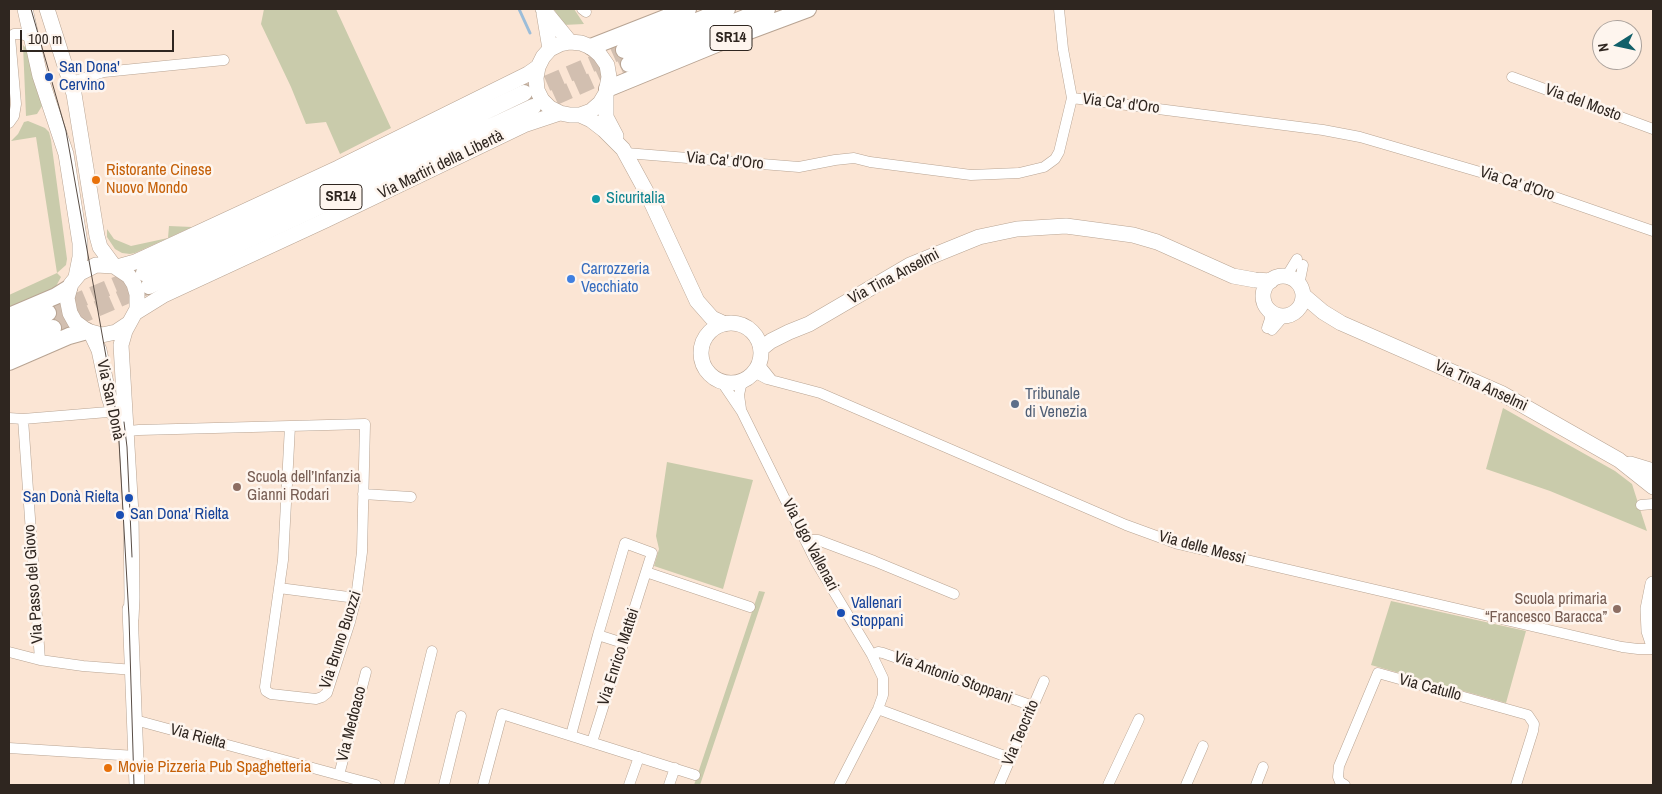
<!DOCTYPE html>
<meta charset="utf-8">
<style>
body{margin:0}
#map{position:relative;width:1662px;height:794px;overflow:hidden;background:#fbe5d4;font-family:"Archivo Narrow",sans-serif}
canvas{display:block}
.frame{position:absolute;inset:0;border:10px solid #2f2620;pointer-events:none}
.north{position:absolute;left:1592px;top:20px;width:50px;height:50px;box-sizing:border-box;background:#fef5ee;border:1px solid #aba29c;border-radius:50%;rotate:260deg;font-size:14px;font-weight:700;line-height:20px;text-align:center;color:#2f2620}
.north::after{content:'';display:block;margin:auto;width:18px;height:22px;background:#12606a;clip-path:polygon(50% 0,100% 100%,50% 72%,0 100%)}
.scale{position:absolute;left:20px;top:30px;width:154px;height:22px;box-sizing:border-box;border:2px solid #2f2620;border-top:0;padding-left:6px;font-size:15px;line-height:18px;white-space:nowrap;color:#2f2620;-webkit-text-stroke:4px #fef5ee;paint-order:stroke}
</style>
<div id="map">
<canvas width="1662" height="794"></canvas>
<div class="frame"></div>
<div class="north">N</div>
<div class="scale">100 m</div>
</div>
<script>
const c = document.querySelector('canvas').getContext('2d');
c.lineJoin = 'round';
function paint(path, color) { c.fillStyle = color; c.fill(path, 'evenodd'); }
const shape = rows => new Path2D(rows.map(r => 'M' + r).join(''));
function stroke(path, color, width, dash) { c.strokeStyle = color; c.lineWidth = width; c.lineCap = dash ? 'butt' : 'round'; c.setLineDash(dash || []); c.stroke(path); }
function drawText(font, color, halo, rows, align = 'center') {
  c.font = font + ' "Archivo Narrow",sans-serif'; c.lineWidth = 5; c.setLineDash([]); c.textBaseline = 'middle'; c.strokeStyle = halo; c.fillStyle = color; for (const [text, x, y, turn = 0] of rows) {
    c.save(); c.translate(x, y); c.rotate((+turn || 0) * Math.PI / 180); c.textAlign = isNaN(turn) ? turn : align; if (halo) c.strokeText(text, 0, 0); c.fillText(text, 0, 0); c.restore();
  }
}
const green = shape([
 [264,9,336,9,391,128,340,154,326,122,306,124,291,87,261,24],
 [554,9,574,9,584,24,563,25],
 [23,45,26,48,42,106,37,114,26,116],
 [28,121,45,128,49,132,51,140,67,259,66,265,57,273,61,277,54,290,9,311,9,295,57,273,36,137,11,141,18,134,24,122],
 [169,226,192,227,168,238,135,253,130,254,122,253,115,249,107,237,107,229,114,239,131,246,168,238],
 [1503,408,1615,471,1632,484,1647,531,1550,491,1486,469],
 [667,462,753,480,723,589,654,566,659,549,656,536],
 [759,591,765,592,700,785,694,785],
 [1391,601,1526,631,1506,703,1371,665]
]);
const stream = shape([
 [519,9,530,33]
]);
const primaryTunnel = shape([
 [525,93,624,50],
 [533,107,629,64],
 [48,313,144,273],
 [53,328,149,286]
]);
const street = shape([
 [582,9,586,12],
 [1512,77,1653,129],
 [71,82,104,72,224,60],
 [1072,98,1323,130,1360,137,1497,177,1653,231],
 [9,123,14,116,16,104,10,37,14,34,21,34,30,37],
 [626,153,799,167,835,160,854,158,870,162,971,175,1019,173,1044,167,1055,159,1059,152,1072,98,1063,49,1059,9],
 [1286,277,1297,259],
 [1299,285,1303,265],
 [1267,328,1270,319,1269,310],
 [1272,330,1284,316],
 [759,364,771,379],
 [754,372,767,379,820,393,1126,525,1178,544,1622,647,1638,649,1653,649],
 [721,381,742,412,816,562,872,655,883,678,883,695,878,709,839,785],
 [741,409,739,395,742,381],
 [9,418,23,419,120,411],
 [23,419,40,660],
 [120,432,139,430,290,426,365,424,362,552,356,598,350,622,327,693,322,697,316,699,271,694,266,691,265,687,283,560,290,426],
 [363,494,411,497],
 [1641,505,1653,504],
 [805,540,818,540,874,561,954,594],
 [646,572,750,607],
 [279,588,356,598],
 [9,652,40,660,83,666,134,670],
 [872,655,878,652,883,653,1033,706],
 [878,709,1010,758],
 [135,720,376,785],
 [571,735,598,635,623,643],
 [592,742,652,553,625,543,598,635],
 [9,748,136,756],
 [339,775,366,672],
 [399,785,432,651],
 [444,785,461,716],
 [483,785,502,714,695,775],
 [629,785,639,757],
 [669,785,675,768],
 [999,785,1044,681],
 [1108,785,1139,719],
 [1186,785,1203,746],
 [1256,785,1263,767],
 [1345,785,1340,782,1338,777,1339,766,1378,673,1528,715,1534,724,1533,731,1516,785]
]);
const secondary = shape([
 [25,9,40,76,66,154,80,243,80,257,76,277],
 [47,9,74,94,97,236,100,247,114,266],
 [543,9,570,42],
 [544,13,550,49],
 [606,93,606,117,616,136],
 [580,115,591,111,600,103,606,93,609,77,607,65,600,55,591,47,581,43,570,42,560,44,550,49,543,57,538,67,536,78,537,90,542,100,550,108,560,113,570,115,580,115,591,120,604,130,623,149,647,193,697,301,712,318,725,324],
 [117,267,135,262,338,168,528,74,538,67],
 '1263 296a20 20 0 1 1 40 0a20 20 0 1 1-40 0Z',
 [1303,295,1323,312,1341,323,1501,393,1619,460,1653,487],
 [135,313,164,295,326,220,524,125,560,113],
 '701 353a30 30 0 1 1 60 0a30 30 0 1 1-60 0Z',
 [128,324,116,332,102,335,87,331,75,322,70,313,67,298,71,284,80,273,96,265,114,266,129,276,134,284,137,294,137,309,125,331,121,345,131,514,132,598,131,619],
 [91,333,99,350,109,397,117,421,118,432],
 [761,349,771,341,789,332,809,324,910,265,979,237,1017,229,1066,226,1133,235,1157,242,1233,276,1255,280,1271,281],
 [1630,464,1653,471],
 [1653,584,1648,609,1649,631,1653,643],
 [130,609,137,785]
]);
const primary = shape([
 [591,47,688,9],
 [624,50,727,9],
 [629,64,767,9],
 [607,89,741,34,808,9],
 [144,273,242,228,524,93],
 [149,286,533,107],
 [9,316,56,296,69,288],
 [9,331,48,313],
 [9,347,53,328],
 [9,362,69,336,87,331]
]);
const tram = shape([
 [31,9,66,131,118,424,129,617,134,785],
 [124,422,127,447,132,557]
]);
const markers = [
 [49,77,5,"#1a4fb4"],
 [96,180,5,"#e8710a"],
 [596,199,5,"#0f9aa8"],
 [571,279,5,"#3f7fe0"],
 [1015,404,5,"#5c6f8a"],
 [237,487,5,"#8d6e63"],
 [129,498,5,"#1a4fb4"],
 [120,515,5,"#1a4fb4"],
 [1617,609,5,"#8d6e63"],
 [841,613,5,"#1a4fb4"],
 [108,768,5,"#e8710a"]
];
const shields = [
 [731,38,42],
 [341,197,42]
];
const shieldNames = [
 ["SR14",731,38],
 ["SR14",341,197]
];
const transitNames = [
 ["San Dona'",59,68],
 ["Cervino",59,86],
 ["San Donà Rielta",119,498,"right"],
 ["San Dona' Rielta",130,515],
 ["Vallenari",851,604],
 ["Stoppani",851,622]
];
const streetNames = [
 ["Via del Mosto",1583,103,20],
 ["Via Ca' d'Oro",1121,104,7],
 ["Via Ca' d'Oro",725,161,5],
 ["Via Martiri della Libertà",441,165,-26],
 ["Via Ca' d'Oro",1517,184,18],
 ["Via Tina Anselmi",894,277,-28],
 ["Via Tina Anselmi",1481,386,25],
 ["Via San Donà",110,400,78],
 ["Via Ugo Vallenari",810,545,62],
 ["Via delle Messi",1202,548,15],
 ["Via Passo del Giovo",34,584,-94],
 ["Via Bruno Buozzi",341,640,-72],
 ["Via Enrico Mattei",619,657,-72],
 ["Via Antonio Stoppani",953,678,20],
 ["Via Catullo",1430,688,15],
 ["Via Medoaco",352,724,-76],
 ["Via Teocrito",1021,733,-67],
 ["Via Rielta",198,737,15]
];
const foodNames = [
 ["Ristorante Cinese",106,171],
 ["Nuovo Mondo",106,189],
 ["Movie Pizzeria Pub Spaghetteria",118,768]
];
const cultureNames = [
 ["Sicuritalia",606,199]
];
const shopNames = [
 ["Carrozzeria",581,270],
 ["Vecchiato",581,288]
];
const serviceNames = [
 ["Tribunale",1025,395],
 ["di Venezia",1025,413]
];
const educationNames = [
 ["Scuola dell’Infanzia",247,478],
 ["Gianni Rodari",247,496],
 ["Scuola primaria",1607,600,"right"],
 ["“Francesco Baracca”",1607,618,"right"]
];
paint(green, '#c9cbab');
stroke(stream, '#9cbdd9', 3);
stroke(primaryTunnel, '#d2bfb0', 16, [16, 8]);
stroke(street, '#b8a493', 11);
stroke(secondary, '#b8a493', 16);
stroke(primary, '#b8a493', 18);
stroke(street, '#fff', 10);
stroke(secondary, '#fff', 15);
stroke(primary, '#fff', 16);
stroke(tram, '#594d45', 1);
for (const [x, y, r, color] of markers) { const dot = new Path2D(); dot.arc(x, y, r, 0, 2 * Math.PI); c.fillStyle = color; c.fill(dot); stroke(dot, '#fef5ee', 2); }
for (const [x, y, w] of shields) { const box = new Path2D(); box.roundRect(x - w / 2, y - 12.5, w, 25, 4); c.fillStyle = '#fef5ee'; c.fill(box); stroke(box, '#2f2620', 1); }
drawText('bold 15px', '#2f2620', null, shieldNames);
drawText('16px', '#164399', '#fef5ee', transitNames, 'left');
drawText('16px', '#2f2620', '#fef5ee', streetNames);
drawText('16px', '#c56008', '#fef5ee', foodNames, 'left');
drawText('16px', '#0d838f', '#fef5ee', cultureNames, 'left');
drawText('16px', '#366cbe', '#fef5ee', shopNames, 'left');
drawText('16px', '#4e5e75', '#fef5ee', serviceNames, 'left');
drawText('16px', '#785e54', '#fef5ee', educationNames, 'left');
</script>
